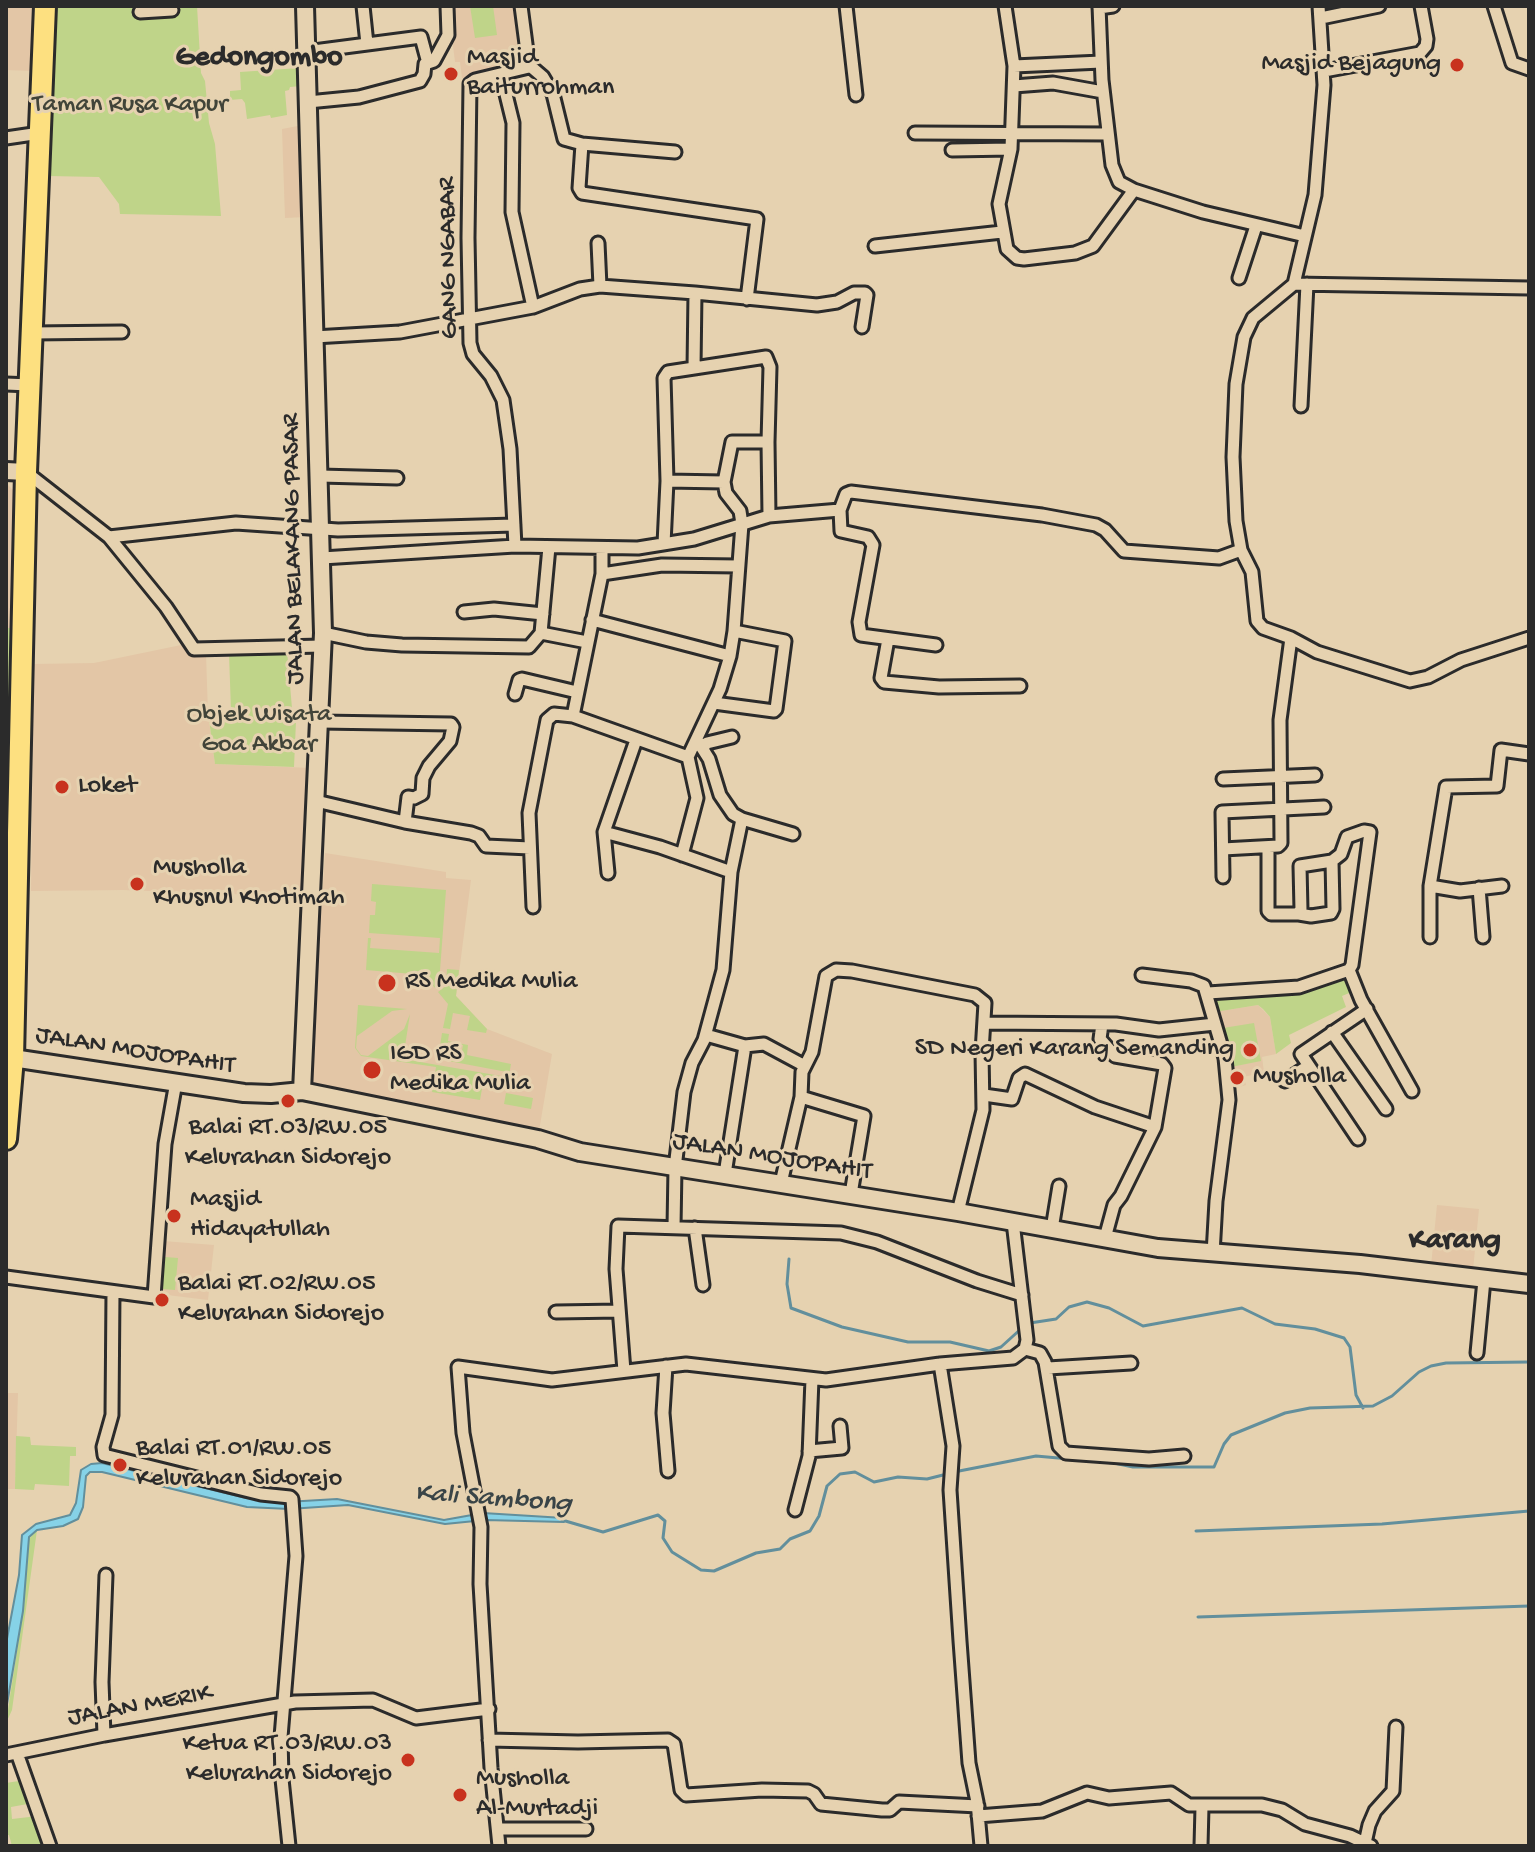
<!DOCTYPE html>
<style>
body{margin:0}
#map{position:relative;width:1535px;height:1852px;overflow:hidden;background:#e6d2b0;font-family:"Gochi Hand",sans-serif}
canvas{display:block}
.frame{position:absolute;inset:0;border:8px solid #2b2b2b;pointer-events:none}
</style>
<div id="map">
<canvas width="1535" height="1852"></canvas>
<div class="frame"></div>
</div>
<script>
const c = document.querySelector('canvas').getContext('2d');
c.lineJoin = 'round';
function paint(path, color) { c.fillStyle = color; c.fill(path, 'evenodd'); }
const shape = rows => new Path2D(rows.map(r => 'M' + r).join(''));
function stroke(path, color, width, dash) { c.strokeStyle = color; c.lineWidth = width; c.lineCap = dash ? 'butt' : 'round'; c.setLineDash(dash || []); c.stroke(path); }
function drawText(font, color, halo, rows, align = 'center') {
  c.font = font + ' "Gochi Hand",sans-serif'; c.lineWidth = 6; c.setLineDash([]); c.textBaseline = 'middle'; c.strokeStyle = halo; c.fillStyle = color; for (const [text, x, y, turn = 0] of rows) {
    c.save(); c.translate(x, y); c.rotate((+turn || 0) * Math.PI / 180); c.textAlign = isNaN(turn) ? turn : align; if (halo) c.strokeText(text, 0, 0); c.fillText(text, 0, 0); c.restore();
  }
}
const built = shape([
 [6,6,37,6,35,71,6,70],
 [448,6,518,6,524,55,509,57,510,61,517,60,518,68,462,78,460,62,455,62],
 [303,125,306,217,285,218,282,129],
 [6,483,14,491,14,628,6,628],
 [186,644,206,654,208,714,215,764,311,768,308,897,123,890,31,891,34,664,94,663],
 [325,853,446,872,446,878,471,880,456,996,487,1029,552,1054,539,1131,319,1087,311,1082],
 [1258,1005,1270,1017,1276,1054,1262,1057,1264,1072,1244,1077,1246,1085,1233,1089,1215,1012],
 [1437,1205,1479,1209,1473,1270,1431,1266],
 [163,1241,214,1245,208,1300,159,1294],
 [6,1393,18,1393,15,1489,6,1489]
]);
const green = shape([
 [57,6,197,6,201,73,205,81,209,123,215,144,221,216,120,214,119,204,99,177,48,176],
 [470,6,493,6,497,35,475,38],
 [299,68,301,86,290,87,289,90,285,91,287,115,271,118,270,115,247,119,245,103,242,99,230,100,230,91,241,90,240,72],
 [6,628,14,628,6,934],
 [287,650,293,720,296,721,294,767,215,764,208,712,231,711,229,653],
 [372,884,446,890,439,984,435,988,424,975,366,970,368,938,371,938,370,948,439,953,440,938,369,933,370,915,375,915,376,902,371,901],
 [447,969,459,970,456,996,487,1029,486,1033,467,1030,470,1016,453,1013,450,1029,443,1028,448,1004,438,992,446,986],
 [1347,976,1354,991,1342,996,1346,1007,1289,1035,1291,1043,1276,1054,1270,1017,1263,1009,1258,1005,1215,1012,1213,1001,1215,999],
 [358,1005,407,1009,392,1011,357,1036,356,1048,361,1055,368,1056,404,1029,410,1014,403,1059,501,1076,500,1079,484,1077,480,1100,432,1092,436,1067,361,1056,355,1048],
 [1254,1023,1261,1061,1231,1067,1223,1028],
 [442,1033,449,1034,448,1041,468,1045,467,1055,511,1064,508,1081,507,1072,438,1059],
 [448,1042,463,1045,460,1061,445,1058],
 [506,1093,533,1098,531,1109,504,1104],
 [165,1257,178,1258,175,1290,162,1289],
 [16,1436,30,1437,31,1445,76,1447,76,1456,70,1456,69,1486,35,1484,34,1490,15,1489],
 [37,1530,12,1710,6,1723,23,1611,29,1539],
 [25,1780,33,1803,11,1807,12,1819,38,1816,48,1846,12,1846,9,1835,6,1835,6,1783]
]);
const water = shape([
 [102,1463,246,1498,286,1502,337,1499,444,1520,483,1513,564,1518,564,1522,485,1520,445,1524,348,1505,289,1509,247,1507,102,1472,90,1472,86,1476,83,1507,78,1519,63,1526,37,1530,29,1537,23,1611,6,1710,6,1644,19,1575,22,1535,36,1524,70,1515,76,1503,81,1470,91,1464,102,1463]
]);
const stream = shape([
 [789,1259,787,1284,791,1308,842,1327,908,1342,950,1342,989,1351,1001,1347,1023,1327],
 [1030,1323,1056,1319,1069,1307,1087,1302,1109,1308,1143,1326,1242,1308,1275,1324,1315,1329,1344,1338,1350,1347,1356,1395,1363,1408],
 [954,1472,1036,1456,1114,1463,1133,1467,1214,1467,1224,1444,1231,1435,1285,1413,1310,1408,1373,1406,1392,1396,1419,1372,1431,1366,1446,1363,1529,1362],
 [562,1520,603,1532,658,1515,665,1521,663,1538,672,1552,701,1570,714,1571,756,1553,780,1549,790,1539,810,1531,819,1516,827,1486,840,1474,855,1472,874,1482,898,1477,927,1479,947,1474],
 [1196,1531,1382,1524,1529,1511],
 [1198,1617,1529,1606]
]);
const street = shape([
 [363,6,367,44],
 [846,6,856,95],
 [1005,6,1014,66,1011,149,999,204,1007,249,1017,258,1024,259,1075,253,1093,246,1134,190],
 [1099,6,1102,80,1112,165,1119,182,1134,190,1203,212,1305,236],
 [1319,6,1324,85,1315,195,1294,284,1253,318,1244,337,1236,384,1233,457,1236,521,1241,550,1252,572,1257,621,1263,628,1291,638,1317,652,1410,681,1428,677,1461,660,1529,638],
 [1494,6,1512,63,1529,69],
 [1099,8,1113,6],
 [140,12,172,10],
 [1321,18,1379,6],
 [306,52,421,37,428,63],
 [529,65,543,77,553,94,564,139,582,144,579,188,582,193,757,219,747,299],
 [1014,66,1101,62],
 [1324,71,1420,53,1426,46,1427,39,1421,6],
 [1014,86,1053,83,1103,92],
 [308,102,359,97,420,81,424,74,425,64,434,61,448,35,447,6],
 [915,133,1108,134],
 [6,138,40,133],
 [582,144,675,152],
 [952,150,1011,149],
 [598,243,600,286],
 [875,246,1002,232],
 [1239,278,1256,226],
 [1294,284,1529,288],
 [533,307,580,289,600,286,695,293],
 [32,333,122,332],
 [314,337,400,332,533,307,512,212,513,123,501,74],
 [694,368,695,293,817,305,837,302,854,293,865,293,867,295,862,327],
 [6,384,30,385],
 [1301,406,1307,284],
 [26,472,109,537,166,607,194,649,322,646],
 [320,476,397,478],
 [667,481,664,378,668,372,766,357,770,367,768,442],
 [840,510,841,531,868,537,873,545,859,622,861,635,936,645],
 [109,537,236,523,338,530,514,525],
 [664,544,667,481,724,482,732,442,768,442,769,516],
 [515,546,510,449,503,400,491,376,473,354,470,343,468,238,470,84,475,80,529,67,521,6],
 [602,548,602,574,573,716,688,757,720,689,730,656,734,631,742,524,740,511,726,493,724,482],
 [322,558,515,546,638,548,694,539,769,516,840,510,846,494,851,492,1042,515,1096,525,1105,530,1124,551,1219,558,1241,550],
 [602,574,662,565,738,566],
 [464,612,494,609,543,614],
 [592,620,730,656],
 [323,633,366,642,402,645,529,647,541,633,587,642],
 [541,633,549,547],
 [888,639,881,678,884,682,939,687,1020,686],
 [515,694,519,680,522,679,577,692],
 [714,703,774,711,776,709,785,641,734,631],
 [320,722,451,724,453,727,450,741,429,766,423,778,422,794,414,798,408,797,405,822],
 [636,740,604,832,660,847,731,872],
 [697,740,709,759,720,795,733,814,742,819,793,834],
 [702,748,707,743,732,737],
 [1223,779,1315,775],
 [316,801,405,822,471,833,479,836,486,846,530,848],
 [604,832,608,873],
 [1223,849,1278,846,1281,843,1280,720,1291,638],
 [682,855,697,798,688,757],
 [1223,877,1222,812,1324,807],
 [1430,886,1460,891,1502,886],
 [1479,888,1483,937],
 [533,907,529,813,547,720,554,714,573,716],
 [1299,914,1311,916,1331,913,1333,909,1332,861],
 [1430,937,1430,886,1446,787,1497,786,1501,750,1529,754],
 [1349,970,1361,1000,1412,1091],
 [1142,975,1191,981,1204,986,1225,1058,1229,1100,1216,1201,1213,1254],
 [1208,993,1299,987,1349,970,1352,965,1370,832,1364,831,1347,837,1341,854,1332,861,1300,866,1301,910,1297,914,1271,914,1268,911,1268,847],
 [984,1023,1116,1024,1159,1030,1215,1024],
 [1102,1024,1100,1039,1115,1056,1162,1064,1165,1068,1155,1127],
 [1332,1032,1386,1109],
 [706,1035,745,1046,725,1174],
 [745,1046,764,1044,805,1066],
 [1285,1081,1308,1066],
 [984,1095,1012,1099,1019,1078,1025,1074,1095,1107,1155,1127,1121,1196,1114,1205,1105,1238],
 [801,1097,864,1116,851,1194],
 [1358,1139,1301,1054,1367,1009],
 [781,1183,801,1097,802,1072,812,1052,826,976,836,970,852,971,975,995,985,1003,982,1052,983,1110,958,1212],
 [674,1227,675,1168,684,1092,692,1063,704,1040,723,970,731,872,742,819],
 [695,1228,703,1285],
 [1052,1229,1059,1186],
 [6,1277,154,1297,165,1144,176,1082],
 [113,1292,112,1415,103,1447,104,1455,261,1494,290,1497,292,1499,296,1556,281,1737,282,1779,289,1846],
 [556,1312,619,1311],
 [1025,1349,1040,1353,1045,1362,1059,1446,1066,1453,1149,1459,1184,1456],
 [1477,1353,1484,1280],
 [940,1364,953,1446,950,1490,960,1641,969,1763,977,1802,981,1846],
 [666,1366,663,1413,668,1471],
 [1048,1368,1131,1363],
 [624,1371,616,1269,618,1226,841,1233,877,1242,977,1281,1022,1295],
 [809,1451,842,1448,840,1426],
 [795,1510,809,1456,812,1379],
 [104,1735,102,1682,106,1575],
 [489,1740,578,1742,668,1740,674,1744,681,1790,686,1795,762,1790,808,1791,814,1794,821,1804,882,1810,890,1810,899,1802,978,1806],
 [17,1753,50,1846],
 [6,1755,104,1735,295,1702,373,1700,416,1718,489,1709],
 [978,1816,1042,1811,1087,1793,1109,1798,1171,1793,1189,1805,1262,1805,1282,1810,1305,1824,1350,1836,1371,1846],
 [499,1829,586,1829],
 [1365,1843,1369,1825,1375,1811,1393,1791,1396,1727],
 [499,1846,491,1768,480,1584,481,1527,463,1433,458,1367,552,1380,686,1364,826,1380,940,1364,1013,1358,1025,1349,1027,1340,1013,1222],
 [1201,1846,1202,1807]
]);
const secondary = shape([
 [6,471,26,472],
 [6,1057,244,1093,271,1094,302,1091,538,1139,580,1152,958,1212,1158,1248,1360,1264,1529,1284],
 [302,1091,323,633,305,6]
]);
const highway = shape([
 [6,1139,13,1058,26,472,45,6]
]);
const markers = [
 [1457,65,8,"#c8321e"],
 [451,74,8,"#c8321e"],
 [62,787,8,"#c8321e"],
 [137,884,8,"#c8321e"],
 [387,983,10,"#c8321e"],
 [1250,1050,8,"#c8321e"],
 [372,1070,10,"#c8321e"],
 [1237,1078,8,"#c8321e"],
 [288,1101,8,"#c8321e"],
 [174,1216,8,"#c8321e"],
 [162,1300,8,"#c8321e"],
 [120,1465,8,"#c8321e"],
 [408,1760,8,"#c8321e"],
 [460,1795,8,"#c8321e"]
];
const poiNames = [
 ["Masjid",467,59],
 ["Baiturrohman",467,89],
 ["Masjid Bejagung",1441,65,"right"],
 ["Loket",78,787],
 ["Musholla",153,869],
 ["Khusnul Khotimah",153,899],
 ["RS Medika Mulia",405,983],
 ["SD Negeri Karang Semanding",1234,1050,"right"],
 ["IGD RS",390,1055],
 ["Medika Mulia",390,1085],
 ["Musholla",1253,1078],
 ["Balai RT.03/RW.05",288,1129,"center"],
 ["Kelurahan Sidorejo",288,1159,"center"],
 ["Masjid",190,1201],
 ["Hidayatullah",190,1231],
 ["Balai RT.02/RW.05",178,1285],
 ["Kelurahan Sidorejo",178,1315],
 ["Balai RT.01/RW.05",136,1450],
 ["Kelurahan Sidorejo",136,1480],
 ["Ketua RT.03/RW.03",392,1745,"right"],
 ["Kelurahan Sidorejo",392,1775,"right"],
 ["Musholla",476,1780],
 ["Al-Murtadji",476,1810]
];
const parkNames = [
 ["Taman Rusa Kapur",130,106],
 ["Objek Wisata",259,716],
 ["Goa Akbar",259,746]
];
const streetNames = [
 ["GANG NGABAR",450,258,-91],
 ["JALAN BELAKANG PASAR",295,549,-91],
 ["JALAN MOJOPAHIT",135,1052,9],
 ["JALAN MOJOPAHIT",772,1158,9],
 ["JALAN MERIK",140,1707,-10]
];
const waterNames = [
 ["Kali Sambong",493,1500,4]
];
const quarterNames = [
 ["Gedongombo",259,59],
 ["Karang",1455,1242]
];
paint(built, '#e3c6a6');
paint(green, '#bfd489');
paint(water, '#86d2e7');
stroke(water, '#628f9c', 2);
stroke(stream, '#628f9c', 3);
stroke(street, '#2b2b2b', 17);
stroke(secondary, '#2b2b2b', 22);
stroke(highway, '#2b2b2b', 26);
stroke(street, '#e6d2b0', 11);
stroke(secondary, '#e6d2b0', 16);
stroke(highway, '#fde080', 20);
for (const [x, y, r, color] of markers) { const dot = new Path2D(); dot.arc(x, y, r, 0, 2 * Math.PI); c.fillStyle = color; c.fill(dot); stroke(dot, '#e6d2b0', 3); }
drawText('26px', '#2b2b2b', '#e6d2b0', poiNames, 'left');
drawText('26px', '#414439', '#e6d2b0', parkNames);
drawText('26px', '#2b2b2b', '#e6d2b0', streetNames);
drawText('italic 28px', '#394447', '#e6d2b0', waterNames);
drawText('bold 30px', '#2b2b2b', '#e6d2b0', quarterNames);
</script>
